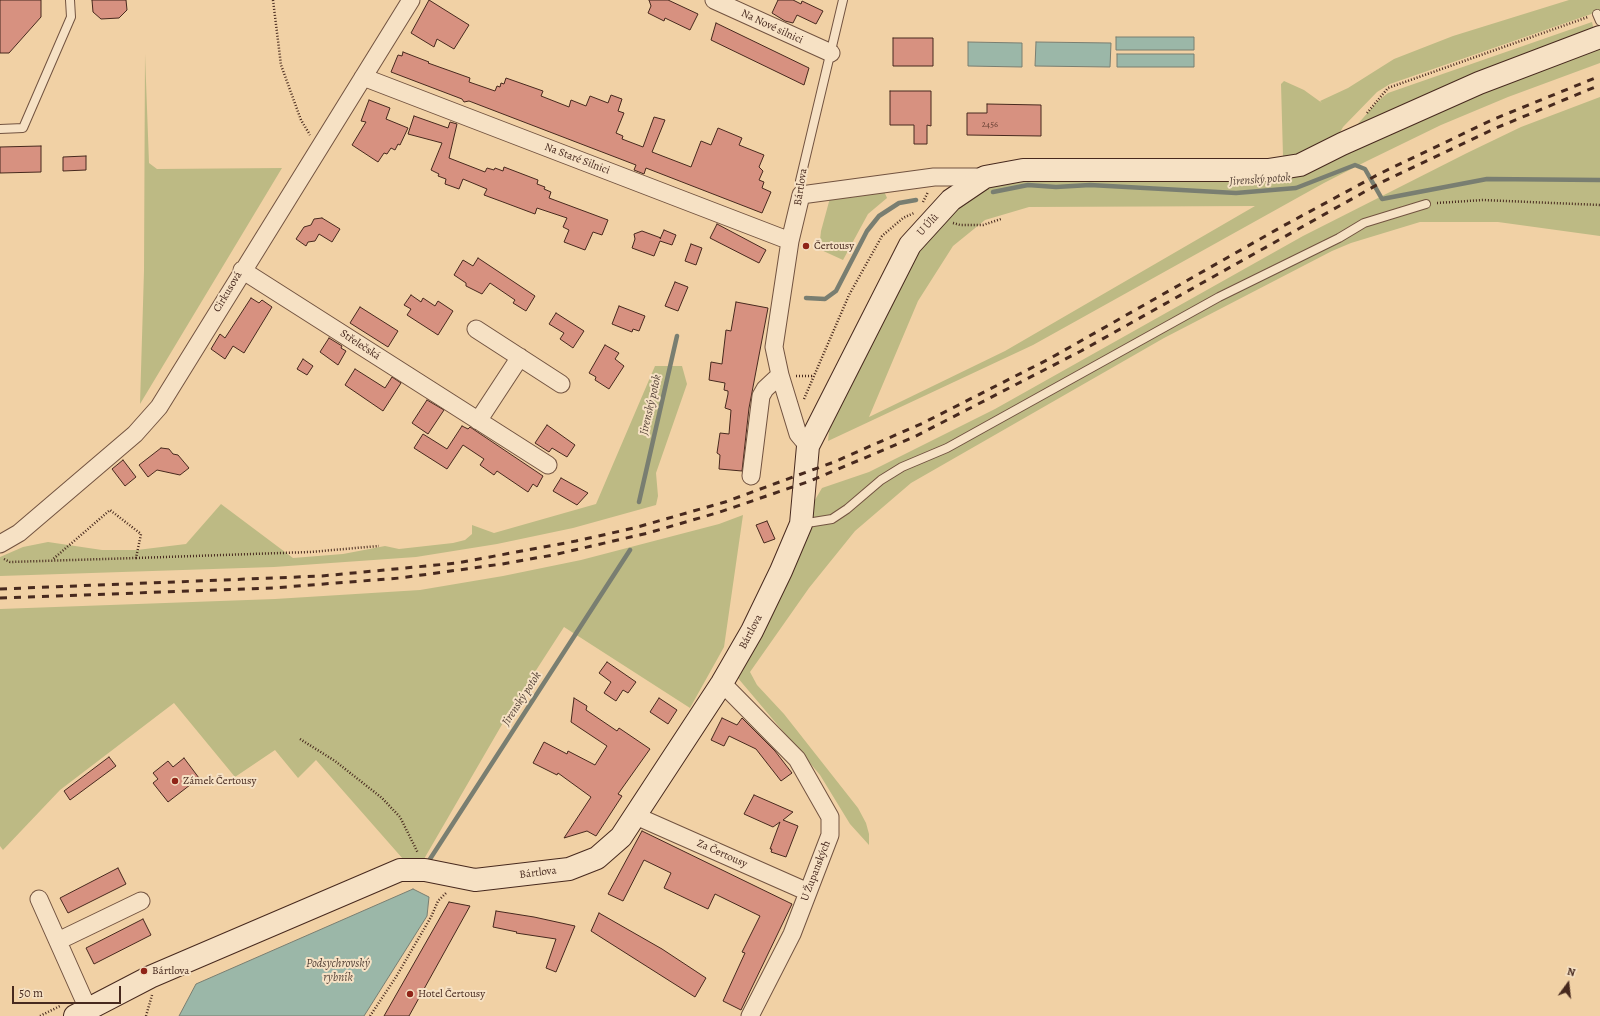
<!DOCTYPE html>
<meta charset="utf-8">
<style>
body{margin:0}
#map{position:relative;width:1600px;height:1016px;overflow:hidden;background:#f1d1a5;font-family:Alegreya,serif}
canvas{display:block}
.north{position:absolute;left:1548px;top:964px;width:40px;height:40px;-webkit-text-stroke:3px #f6e1c4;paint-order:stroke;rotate:15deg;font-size:11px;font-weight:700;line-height:16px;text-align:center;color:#47291e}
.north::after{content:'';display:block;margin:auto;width:14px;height:18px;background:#47291e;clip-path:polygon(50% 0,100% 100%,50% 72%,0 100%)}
.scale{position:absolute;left:12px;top:986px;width:109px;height:18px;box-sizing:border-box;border:2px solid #47291e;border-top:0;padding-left:5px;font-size:12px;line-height:14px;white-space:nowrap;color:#47291e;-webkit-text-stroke:3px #f6e1c4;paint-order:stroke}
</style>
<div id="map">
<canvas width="1600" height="1016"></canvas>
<div class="north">N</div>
<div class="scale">50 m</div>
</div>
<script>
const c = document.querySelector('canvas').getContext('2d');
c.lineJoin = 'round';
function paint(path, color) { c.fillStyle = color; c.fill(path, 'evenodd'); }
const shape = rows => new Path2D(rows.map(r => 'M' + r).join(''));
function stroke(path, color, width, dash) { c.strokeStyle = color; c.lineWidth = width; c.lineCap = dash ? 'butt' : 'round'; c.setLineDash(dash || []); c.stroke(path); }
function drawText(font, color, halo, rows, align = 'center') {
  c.font = font + ' Alegreya,serif'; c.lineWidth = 4; c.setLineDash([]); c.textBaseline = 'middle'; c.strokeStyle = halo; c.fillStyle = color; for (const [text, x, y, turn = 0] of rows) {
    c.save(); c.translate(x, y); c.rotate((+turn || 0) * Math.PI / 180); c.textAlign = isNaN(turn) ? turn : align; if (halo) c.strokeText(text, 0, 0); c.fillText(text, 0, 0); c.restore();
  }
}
const green = shape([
 [1569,0,1600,0,1600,11,1390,84,1377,92,1343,127,1337,138,1300,156,1283,156,1281,84,1284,81,1304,90,1322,103,1320,101,1348,88,1394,59,1453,36],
 [1592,22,1595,35,1348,135,1379,100,1388,93],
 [1600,46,1600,63,1508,97,1441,125,1367,161,1324,183,1033,345,828,441,829,431,916,250,944,218,995,179,1026,175,1272,182,1309,172,1432,113],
 [1255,206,1005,351,869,417,918,301,953,246,985,220,1029,207],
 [145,54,149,163,157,169,282,168,140,404,144,271],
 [1600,97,1600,236,1498,222,1420,222,1351,243,1332,251,1164,338,911,483,855,531,809,588,750,672,757,685,784,714,858,808,866,823,869,834,869,845,850,824,820,775,737,677,806,515,822,488,869,472,995,409,1303,236,1467,153,1521,127],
 [884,191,887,198,868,214,843,260,819,249,821,231,830,198],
 [655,366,682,366,687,384,656,473,658,496,656,505,573,528,497,544,416,557,274,567,0,576,0,557,23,547,48,542,102,550,137,550,186,544,221,504,293,558,343,554,385,546,399,549,453,543,465,540,472,534,472,525,494,533,596,504],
 [743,515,724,647,690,708,564,627,511,709,424,859,403,859,316,760,298,778,275,750,235,777,174,703,60,790,3,850,0,846,0,609,275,599,420,590,503,576,581,560,719,524]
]);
const water = shape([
 [1116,37,1194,37,1194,50,1116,50,1116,37],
 [968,42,1022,43,1022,67,968,66,968,42],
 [1036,42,1111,43,1110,67,1035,66,1036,42],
 [1117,54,1194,54,1194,67,1117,67,1117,54],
 [413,889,429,897,427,916,364,1016,179,1016,196,984,413,889]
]);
const stream = shape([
 [993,192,1028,185,1056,187,1090,185,1236,193,1296,188,1355,165,1365,169,1382,199,1487,179,1600,180],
 [806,298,825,299,836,291,867,231,879,216,899,203,916,200],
 [639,502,677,336],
 [430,859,630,550]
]);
const building = shape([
 [0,0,41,0,41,17,9,53,0,53,0,0],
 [92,0,126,0,127,10,119,18,101,19,93,12,92,0],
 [429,0,469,25,454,49,437,39,434,47,411,33,429,0],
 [649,0,668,0,698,14,690,30,665,18,664,21,648,13,651,6,649,0],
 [778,0,793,0,801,4,802,1,823,11,816,24,797,15,793,23,785,21,772,13,778,0],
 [716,23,809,68,804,85,711,40,716,23],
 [893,38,933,38,933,66,893,66,893,38],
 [403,52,429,62,428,63,470,78,469,82,495,91,497,86,500,87,501,83,504,84,506,78,543,91,541,96,569,107,571,100,586,106,590,96,608,103,611,95,622,99,618,111,624,113,616,133,623,136,622,139,643,147,654,117,665,120,652,152,691,167,701,141,711,145,718,128,742,138,739,145,764,155,759,167,763,171,759,180,764,182,762,188,771,192,762,213,646,168,644,174,634,170,636,165,469,101,464,102,462,99,391,72,398,55,402,56,403,52],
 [890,91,931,91,931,126,927,125,927,144,914,144,914,125,890,125,890,91],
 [369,100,390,108,386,119,408,128,400,145,398,144,395,150,391,148,387,154,384,153,378,162,352,145,366,122,361,121,369,100],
 [987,104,1041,105,1041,136,967,135,967,113,987,113,987,104],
 [414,116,448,128,450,122,457,124,449,158,485,172,487,168,494,170,495,168,503,171,504,167,538,180,537,184,545,187,544,189,551,192,549,198,608,220,602,235,593,232,585,250,564,242,569,230,563,227,567,218,537,208,535,214,503,202,484,195,487,189,463,179,459,189,445,184,446,179,438,176,439,174,431,170,442,143,408,134,414,116],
 [41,146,41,172,0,173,0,147,41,146],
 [86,156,86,170,63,171,63,157,86,156],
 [322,218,340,229,332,242,319,234,315,241,308,242,306,246,296,239,304,227,311,225,314,219,322,218],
 [717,224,766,250,759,263,710,238,717,224],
 [664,230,676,235,672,245,660,241,654,256,632,248,635,239,634,234,642,231,661,238,660,239,664,230],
 [691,244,702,248,696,265,685,261,691,244],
 [478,258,535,296,526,311,513,303,515,300,490,283,482,294,466,286,466,283,454,275,463,260,473,266,478,258],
 [675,282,688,287,678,311,665,306,675,282],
 [411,295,421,302,423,298,435,306,438,301,453,311,438,335,407,315,411,309,404,305,411,295],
 [251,298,259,303,262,300,272,307,244,353,233,346,225,359,211,349,220,334,225,338,251,298],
 [736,302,768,308,749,408,742,471,719,469,720,455,717,453,720,433,729,434,731,410,725,408,728,394,728,391,724,390,725,383,709,380,711,362,722,364,726,330,731,331,736,302],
 [619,306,645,316,639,331,633,329,632,332,612,324,619,306],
 [360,307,398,331,388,347,350,323,360,307],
 [556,313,584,331,573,348,560,339,564,333,549,324,556,313],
 [329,338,342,346,341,348,346,351,338,365,320,352,329,338],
 [605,345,619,353,615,359,624,366,609,389,595,380,596,377,589,373,605,345],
 [303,359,313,366,307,375,297,369,303,359],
 [355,369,385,388,392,377,401,383,383,411,345,385,355,369],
 [427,400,444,410,428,434,412,423,427,400],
 [547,425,575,445,567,457,552,448,549,452,535,443,547,425],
 [462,426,468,429,470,427,543,476,537,487,533,484,528,492,497,471,494,475,480,465,484,459,463,445,447,469,414,448,423,434,447,449,462,426],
 [161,448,169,449,173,454,178,455,189,468,180,475,157,470,148,477,139,465,161,448],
 [123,460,136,477,125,486,112,469,123,460],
 [561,478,588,493,577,505,553,491,561,478],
 [767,521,775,539,764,543,756,525,767,521],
 [607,662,636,682,628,693,623,690,616,701,604,693,611,682,599,673,607,662],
 [574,698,587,706,586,710,617,731,619,728,650,749,618,794,622,796,596,836,587,831,564,838,591,797,558,773,557,775,533,763,544,742,567,754,568,751,595,765,607,746,571,722,574,698],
 [659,698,677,710,668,724,650,712,659,698],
 [722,718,737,725,742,718,775,751,792,773,781,781,756,749,729,736,724,746,711,740,722,718],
 [109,757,116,766,70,800,64,791,109,757],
 [184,758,199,778,168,802,153,783,158,779,153,773,168,761,173,767,184,758],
 [754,795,793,812,783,820,798,826,786,857,771,852,772,849,770,849,780,822,773,827,744,814,754,795],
 [642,831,792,904,741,1010,723,1001,745,953,742,952,760,916,715,894,708,909,664,888,671,873,644,860,623,901,608,894,642,831],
 [118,868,126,884,68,913,60,898,118,868],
 [449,902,470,906,409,1016,384,1016,449,902],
 [496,911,534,917,575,926,556,972,546,968,556,939,516,933,517,932,493,927,496,911],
 [599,913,662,949,706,978,695,997,591,931,599,913],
 [143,919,151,935,94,964,86,948,143,919]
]);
const path = shape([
 [273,0,281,65,301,120,310,135],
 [1367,113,1388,88,1588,17],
 [923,202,928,192],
 [1437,203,1483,200,1600,205],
 [953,223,960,225,983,225,1001,219],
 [796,376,814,376],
 [804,399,849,295,882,236,903,218,914,213],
 [136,558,310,552,379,546],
 [4,559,10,562,136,558,141,534,110,510,52,560],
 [300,739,335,761,382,798,400,817,418,853],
 [40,1016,60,1006],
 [146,1016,152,995],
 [370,1016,396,977,431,917,438,901,446,893]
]);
const lane = shape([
 [1597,14,1600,21],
 [0,129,23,128,71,17,70,0],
 [801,195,800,181,843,0],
 [801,524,832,519,847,509,881,480,902,467,947,448,1219,297,1339,238,1364,223,1426,204]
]);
const street = shape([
 [714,0,831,53],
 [363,77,790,241],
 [242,270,548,465],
 [476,329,561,384],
 [478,421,520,357],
 [808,446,798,434,780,375,774,347,790,241,801,195,934,177,985,177],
 [751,476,761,396,765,389,780,375],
 [0,544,19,533,135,434,159,407,411,0],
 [722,683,797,759,830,817,830,835,792,934,750,1016],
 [636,816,808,892],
 [39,899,88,1009],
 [58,941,141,901]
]);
const secondary = shape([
 [75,1016,150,977,400,870,425,870,475,880,569,869,597,858,621,837,722,683,752,631,781,571,801,524,808,446,910,245,951,200,985,177,1023,170,1268,170,1300,165,1342,144,1479,83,1600,37]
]);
const rail = shape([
 [0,589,322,576,457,563,576,541,634,528,725,502,834,462,923,423,1049,359,1283,226,1379,174,1494,119,1600,76],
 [0,598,273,588,400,578,502,564,553,555,648,533,720,512,810,481,914,437,1081,351,1382,182,1496,128,1600,85]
]);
const markers = [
 [806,246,4,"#8f2418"],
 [175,781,4,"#8f2418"],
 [144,971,4,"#8f2418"],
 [410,994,4,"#8f2418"]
];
const numberNames = [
 ["2456",990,125]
];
const streetNames = [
 ["Na Nové silnici",772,27,25],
 ["Na Staré Silnici",577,159,21],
 ["Bártlova",801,187,-81],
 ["U Úlů",928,225,-47],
 ["Cirkusová",228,292,-59],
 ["Střelečská",360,345,33],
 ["Bártlova",751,632,-62],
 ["Za Čertousy",722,854,24],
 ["U Županských",816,871,-69],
 ["Bártlova",538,873,-7]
];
const poiNames = [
 ["Čertousy",814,246],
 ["Zámek Čertousy",183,781],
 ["Bártlova",152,971],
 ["Hotel Čertousy",418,994]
];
const waterNames = [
 ["Jirenský potok",1260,180,-4],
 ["Jirenský potok",651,405,-77],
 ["Jirenský potok",522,699,-57],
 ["Podsychrovský",338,964],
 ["rybník",338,978]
];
paint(green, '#bdba84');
paint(water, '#9bb7a8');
stroke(water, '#797e71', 1);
stroke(stream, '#797e71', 4.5);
paint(building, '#d79180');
stroke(building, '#47291e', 1);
stroke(lane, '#725340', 10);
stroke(street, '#725340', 19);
stroke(secondary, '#47291e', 24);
stroke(path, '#47291e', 2.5, [1, 2]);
stroke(lane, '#f6e1c4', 8);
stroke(street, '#f6e1c4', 17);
stroke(secondary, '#f6e1c4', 22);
stroke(rail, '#47291e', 3, [7, 7]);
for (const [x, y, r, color] of markers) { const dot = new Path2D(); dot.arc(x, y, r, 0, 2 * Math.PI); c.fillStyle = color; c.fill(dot); stroke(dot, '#f6e1c4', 1.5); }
drawText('9px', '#6b4336', null, numberNames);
drawText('11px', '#47291e', '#f6e1c4', streetNames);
drawText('11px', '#47291e', '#f6e1c4', poiNames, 'left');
drawText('italic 12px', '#58453a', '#f6e1c4', waterNames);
</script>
